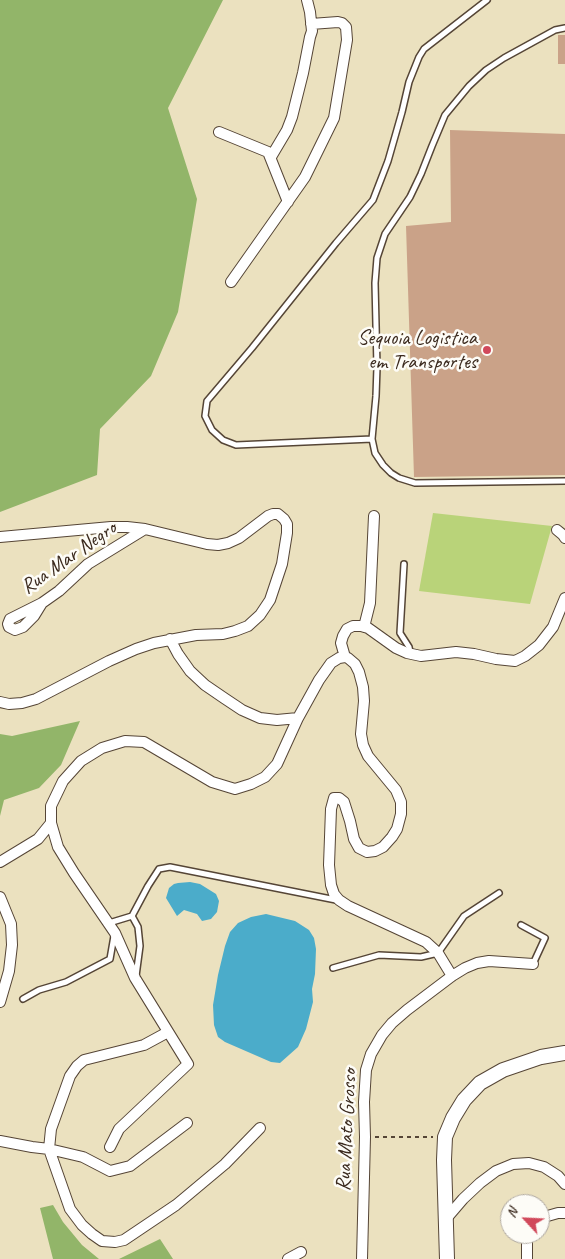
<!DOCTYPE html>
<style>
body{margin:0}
#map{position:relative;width:565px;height:1259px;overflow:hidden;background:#ebe1bf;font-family:Caveat,sans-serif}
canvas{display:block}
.north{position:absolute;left:500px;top:1194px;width:50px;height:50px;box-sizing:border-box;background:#fdfcf7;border:1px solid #afa8a0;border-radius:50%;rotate:295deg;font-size:14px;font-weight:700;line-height:20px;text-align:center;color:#3b2a1e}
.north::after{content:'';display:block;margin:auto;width:18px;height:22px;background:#d1495b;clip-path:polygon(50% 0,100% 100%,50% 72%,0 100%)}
</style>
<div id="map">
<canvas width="565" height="1259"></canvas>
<div class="north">N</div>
</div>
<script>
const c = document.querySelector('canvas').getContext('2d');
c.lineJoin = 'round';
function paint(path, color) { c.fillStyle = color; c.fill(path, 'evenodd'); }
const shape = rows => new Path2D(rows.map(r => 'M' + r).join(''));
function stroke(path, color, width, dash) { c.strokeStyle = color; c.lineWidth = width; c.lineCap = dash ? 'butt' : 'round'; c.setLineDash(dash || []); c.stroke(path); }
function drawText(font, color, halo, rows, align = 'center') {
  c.font = font + ' Caveat,sans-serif'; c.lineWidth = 5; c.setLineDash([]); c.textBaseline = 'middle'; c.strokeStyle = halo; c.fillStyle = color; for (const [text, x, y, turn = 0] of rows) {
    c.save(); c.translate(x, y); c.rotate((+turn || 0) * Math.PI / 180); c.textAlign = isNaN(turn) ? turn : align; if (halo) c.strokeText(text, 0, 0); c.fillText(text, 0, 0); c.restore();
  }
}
const green = shape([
 [433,513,552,526,530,604,419,591]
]);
const forest = shape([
 [0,0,223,0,168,108,197,199,178,312,151,376,100,429,97,475,0,512],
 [80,721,61,765,39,788,4,800,0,816,0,734,12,736],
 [53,1205,63,1222,82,1245,99,1259,53,1259,40,1208],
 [160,1239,173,1259,119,1259]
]);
const water = shape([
 [190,882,200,884,216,894,219,901,217,912,211,919,202,921,197,914,184,910,177,916,166,898,169,888,174,884,178,883],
 [266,914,295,921,309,930,314,938,316,949,315,974,312,989,313,1002,306,1029,298,1047,280,1063,271,1062,225,1042,218,1037,214,1025,213,1005,218,975,225,946,230,932,238,923,251,917]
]);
const building = shape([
 [558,35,565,35,565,64,558,64],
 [450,130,565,134,565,475,414,477,406,226,451,222]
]);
const path = shape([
 [375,1137,433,1137]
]);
const lane = shape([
 [565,28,555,30,504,58,486,70,469,86,445,115,432,146,421,174,410,197,385,234,377,258,375,283,377,367,376,396,372,439,375,453,383,465,391,473,399,478,415,483,565,481],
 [372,439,236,445,223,440,212,430,205,416,207,401,252,348,336,243,373,200,388,161,402,112,409,82,419,57,424,49,487,0],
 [404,564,400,633,409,647,410,653],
 [132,916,148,886,159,869,170,867,336,900],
 [109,923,132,916,138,927,140,946,136,976],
 [521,925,545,938,533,964],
 [333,968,379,955,421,957,438,953,464,916,499,893],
 [23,999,39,990,66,982,110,959,114,936]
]);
const street = shape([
 [219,132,268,152,288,202],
 [271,157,287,130,292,117,303,73,310,37,312,31,310,12,307,0],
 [231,282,305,177,334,118,347,40,346,27,342,23,338,22,311,24],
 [557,530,563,535,565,538],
 [0,537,111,527,127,527,145,529,207,544,218,545,228,543,239,538,268,516,273,514,278,514,284,519,287,524,287,533,282,564,270,600,260,615,248,626,235,631,223,634,196,635,154,643,136,649,109,661,36,699,22,703,9,704,0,702],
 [42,603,34,616,23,627,15,630,9,627,8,624,10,619,42,603,59,591,88,564,145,529],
 [364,627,370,603,374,516],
 [170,639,178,654,190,671,205,685,224,698,242,710,260,718,277,720,298,718],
 [51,823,58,847,74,873,115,933,135,978,188,1064,119,1129,110,1147],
 [0,862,38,839,51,823,51,806,63,781,81,761,102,748,125,741,144,742,212,782,235,789,251,784,265,777,277,764,298,718,319,680,331,663,339,658,345,657],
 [0,897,11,924,12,945,9,971,0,1002],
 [452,976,438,953,426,942,348,906,339,900,334,894,331,885,329,865,331,809,334,798,339,798,344,802,350,821,354,839,359,848,367,852,375,851,383,847,392,837,397,829,401,814,401,802,396,790,368,756,363,745,361,734,364,701,363,687,359,672,355,664,348,658,345,657,341,643,343,636,347,629,353,626,361,626,368,628,396,648,407,653,421,656,456,652,474,654,496,659,515,661,525,656,539,645,553,627,565,598],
 [168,1032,144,1045,84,1060,77,1066,70,1076,51,1129,49,1149,70,1209,82,1225,92,1234,102,1241,115,1242,124,1240,176,1205,225,1164,260,1128],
 [0,1141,32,1147,49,1149,83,1157,110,1171,130,1166,187,1123],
 [540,1219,544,1217,558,1213,565,1213],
 [445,1220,463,1199,480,1183,496,1171,513,1164,529,1163,544,1167,558,1176,565,1184],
 [288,1259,301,1252],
 [362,1259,365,1137,364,1102,366,1070,371,1054,382,1035,392,1023,407,1010,452,976,465,968,477,963,489,961,533,964],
 [527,1259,527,1241,530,1234]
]);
const secondary = shape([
 [447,1259,444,1160,445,1137,453,1118,464,1100,480,1083,503,1070,541,1057,565,1053]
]);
const markers = [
 [487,350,5,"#d1495b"]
];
const poiNames = [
 ["Sequoia Logistica",477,338],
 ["em Transportes",477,362]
];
const streetNames = [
 ["Rua Mar Negro",69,558,-35],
 ["Rua Mato Grosso",347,1130,-87]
];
paint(green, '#b9d379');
paint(forest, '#92b569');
paint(water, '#4bacca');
paint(building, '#caa288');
stroke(lane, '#554536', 8);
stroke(street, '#554536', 12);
stroke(secondary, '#554536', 16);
stroke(path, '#554536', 2, [4, 4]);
stroke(lane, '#fff', 5);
stroke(street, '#fff', 10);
stroke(secondary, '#fff', 14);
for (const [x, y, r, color] of markers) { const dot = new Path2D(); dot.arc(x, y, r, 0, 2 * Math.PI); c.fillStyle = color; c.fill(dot); stroke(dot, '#fdfcf7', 2); }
drawText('21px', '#3b2a1e', '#fdfcf7', poiNames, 'right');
drawText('21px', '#3b2a1e', '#fdfcf7', streetNames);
</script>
